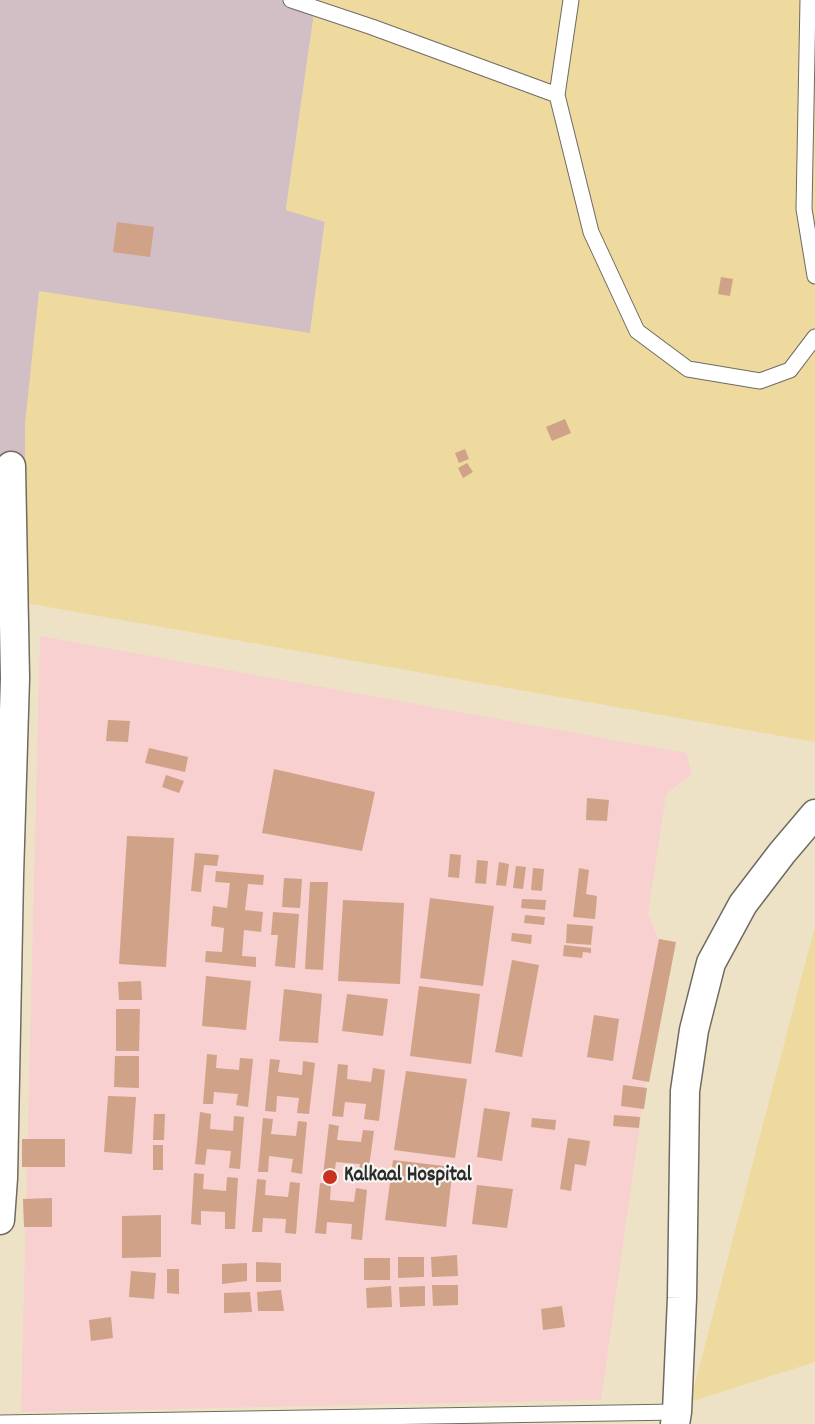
<!DOCTYPE html>
<html>
<head>
<meta charset="utf-8">
<style>
  body { margin:0 }
  canvas { display:block; background:#ede2c5 }
</style>
</head>
<body>
<canvas width="815" height="1424"></canvas>
<script>
const ctx = document.querySelector('canvas').getContext('2d');
ctx.lineJoin = 'round';
function fill(path, color) {
  ctx.fillStyle = color;
  ctx.fill(path, 'evenodd');
}
function stroke(path, color, width, dash) {
  ctx.strokeStyle = color;
  ctx.lineWidth = width;
  ctx.lineCap = dash ? 'butt' : 'round';
  ctx.setLineDash(dash || []);
  ctx.stroke(path);
}
function write(font, color, halo, rows, align = 'center') {
  ctx.font = font + ' Dekko,sans-serif';
  ctx.lineWidth = 4.5;
  ctx.setLineDash([]);
  ctx.textBaseline = 'middle';
  ctx.strokeStyle = halo;
  ctx.fillStyle = color;
  for (const [text, x, y, turn = 0] of rows) {
    ctx.save();
    ctx.translate(x, y);
    ctx.rotate((+turn || 0) * Math.PI / 180);
    ctx.textAlign = isNaN(turn) ? turn : align;
    if (halo) ctx.strokeText(text, 0, 0);
    ctx.fillText(text, 0, 0);
    ctx.restore();
  }
}
fill(new Path2D(`
  M40,636l646,117 6,21 -26,20 -18,119 16,40 -63,447 -580,12z`), '#f7d0cf');
fill(new Path2D(`
  M0,0h316l-30,209 39,12 -15,113 -271,-42 -14,311 -25,394z`), '#d2bec5');
fill(new Path2D(`
  M316,0h499v742l-790,-139v-179l14,-133 271,42 15,-111 -39,-12z
  M815,926v436l-125,40z`), '#eeda9e');
fill(new Path2D(`
  M117,222l37,5 -4,30 -37,-5z
  M721,277l12,2 -3,17 -12,-2z
  M565,419l6,14 -19,8 -6,-14z
  M465,449l4,10 -10,4 -4,-10z
  M467,463l6,9 -10,6 -5,-10z
  M108,720l22,1 -2,21 -22,-1z
  M149,748l39,9 -3,15 -40,-9z
  M274,769l101,23 -13,59 -100,-18z
  M166,775l18,6 -5,12 -17,-6z
  M587,798l22,2 -2,21 -21,-1z
  M127,836l47,2 -8,129 -47,-3z
  M195,853l24,2 -2,11 -13,-1 -3,27 -10,-1z
  M450,854l11,1 -2,23 -11,-1z
  M477,860l11,1 -2,23 -11,-1z
  M499,862l10,2 -3,22 -10,-1z
  M516,866l10,1 -3,22 -10,-1z
  M533,868l11,1 -2,22 -11,-1z
  M579,868l10,2 -3,24 11,2 -2,23 -22,-2z
  M216,871l48,4 -1,10 -15,-1 -3,26 18,2 -2,20 -17,-2 -2,26 14,1v10l-51,-5 1,-11 16,1 2,-24 -13,-2 2,-20 14,2 3,-25 -15,-1z
  M284,878l18,1 -2,29 -18,-1z
  M310,882h18l-5,88 -18,-1z
  M430,898l64,8 -11,80 -63,-8z
  M522,899l24,1 -1,10 -24,-2z
  M343,900l61,3 -4,81 -62,-3z
  M273,912l26,2 -4,54 -20,-2 3,-31h-7z
  M525,915l20,2 -1,8 -20,-2z
  M567,924l26,2 -2,19 -25,-2z
  M512,933l20,2 -1,9 -20,-3z
  M659,939l17,3 -27,140 -17,-3z
  M564,945l27,3v5l-8,-1 -1,6 -19,-2z
  M512,960l27,5 -17,92 -27,-5z
  M206,976l45,5 -5,49 -44,-4z
  M141,981l1,19h-23l-1,-18z
  M419,986l61,8 -9,70 -61,-8z
  M284,989l38,5 -4,49 -39,-2z
  M347,994l41,5 -5,37 -41,-5z
  M116,1009h24l-1,42h-23z
  M594,1015l25,4 -6,42 -26,-4z
  M207,1054l10,1 -1,13 23,2 1,-12 13,1 -5,48 -12,-2 2,-11 -24,-2 -1,12h-10z
  M115,1056h24v32l-25,-1z
  M270,1059l10,1 -2,12 24,3 1,-14 12,2 -6,51 -12,-1 2,-15 -22,-2 -1,16 -11,-1z
  M338,1064l10,1 -1,14 24,3 2,-14 12,2 -6,51 -15,-2 2,-15 -21,-2 -2,15 -11,-1z
  M406,1071l61,8 -12,79 -61,-8z
  M623,1085l24,3 -3,21 -23,-3z
  M108,1096l28,1 -4,57 -28,-2z
  M484,1108l26,4 -8,49 -25,-4z
  M200,1112l11,2 -1,15 23,2 1,-15 10,1 -4,52 -11,-1 2,-17 -24,-2 -2,16 -10,-1z
  M154,1114h11l-1,26h-11z
  M614,1115l26,2 -1,11 -26,-2z
  M263,1118l10,1 -2,15 25,2 2,-15 9,1 -5,52 -11,-2 2,-13 -24,-3 -1,16h-10z
  M532,1118l24,2 -1,10 -24,-3z
  M329,1124l10,2 -2,14 24,2 2,-12 11,1 -7,50 -10,-1 3,-16 -24,-2 -2,14 -11,-1z
  M568,1138l22,3 -4,25 -11,-2 -4,27 -11,-2z
  M22,1139h43v28h-43z
  M153,1145h10v25h-10z
  M393,1160l60,7 -7,60 -61,-7z
  M194,1173l10,1 -1,15 23,2 1,-14 11,1 -3,51h-10v-17l-24,-1v14l-10,-1z
  M257,1179l9,1 -1,15 23,2 2,-15 10,1 -4,51 -11,-1 1,-14 -23,-1 -1,14h-10z
  M320,1183l11,1 -1,16 24,2 2,-14 11,2 -5,50 -11,-1 1,-15 -25,-2 -1,12 -11,-1z
  M477,1185l36,4 -6,39 -35,-4z
  M52,1198v29h-28l-1,-28z
  M161,1215v42l-39,1v-42z
  M457,1255l1,21 -26,1 -1,-20z
  M398,1257h26v20l-26,1z
  M364,1258h26v22h-26z
  M256,1262l25,1v19h-25z
  M247,1263v18l-25,3v-20z
  M167,1269h12v25l-12,-1z
  M131,1271l25,2 -2,26 -25,-2z
  M432,1285h26v20l-25,1z
  M391,1286l1,21 -25,1 -1,-20z
  M425,1286v20l-25,1 -1,-20z
  M281,1290l3,21h-26l-1,-19z
  M250,1292l2,20 -28,1v-20z
  M562,1306l3,21 -22,3 -2,-21z
  M111,1317l2,21 -22,3 -2,-21z`), '#d0a288');
const service = new Path2D(`
  M291,0l81,27 185,68
  M571,0l-14,95 34,137 46,99 51,38 72,12 30,-11 25,-33
  M808,0l-4,209 11,67
  M0,1423l677,-11`);
const minor = new Path2D(`
  M0,1220l3,-42 6,-302 6,-198 -4,-212
  M675,1424l2,-12 5,-114 3,-207 9,-61 17,-67 32,-59 39,-51 33,-39`);
stroke(service, '#6f6b61', 17);
stroke(minor, '#6f6b61', 31);
stroke(service, '#fff', 15);
stroke(minor, '#fff', 28);
for (const [x, y, r, color] of [
  [330,1177,8,"#c8321e"]
]) {
  const dot = new Path2D();
  dot.arc(x, y, r, 0, 2 * Math.PI);
  ctx.fillStyle = color;
  ctx.fill(dot);
  stroke(dot, '#f6f6f2', 2);
}
write('bold 21px', '#2b2b2b', '#f6f6f2', [
  ["Kalkaal Hospital",344,1177]
], 'left');
</script>
</body>
</html>
